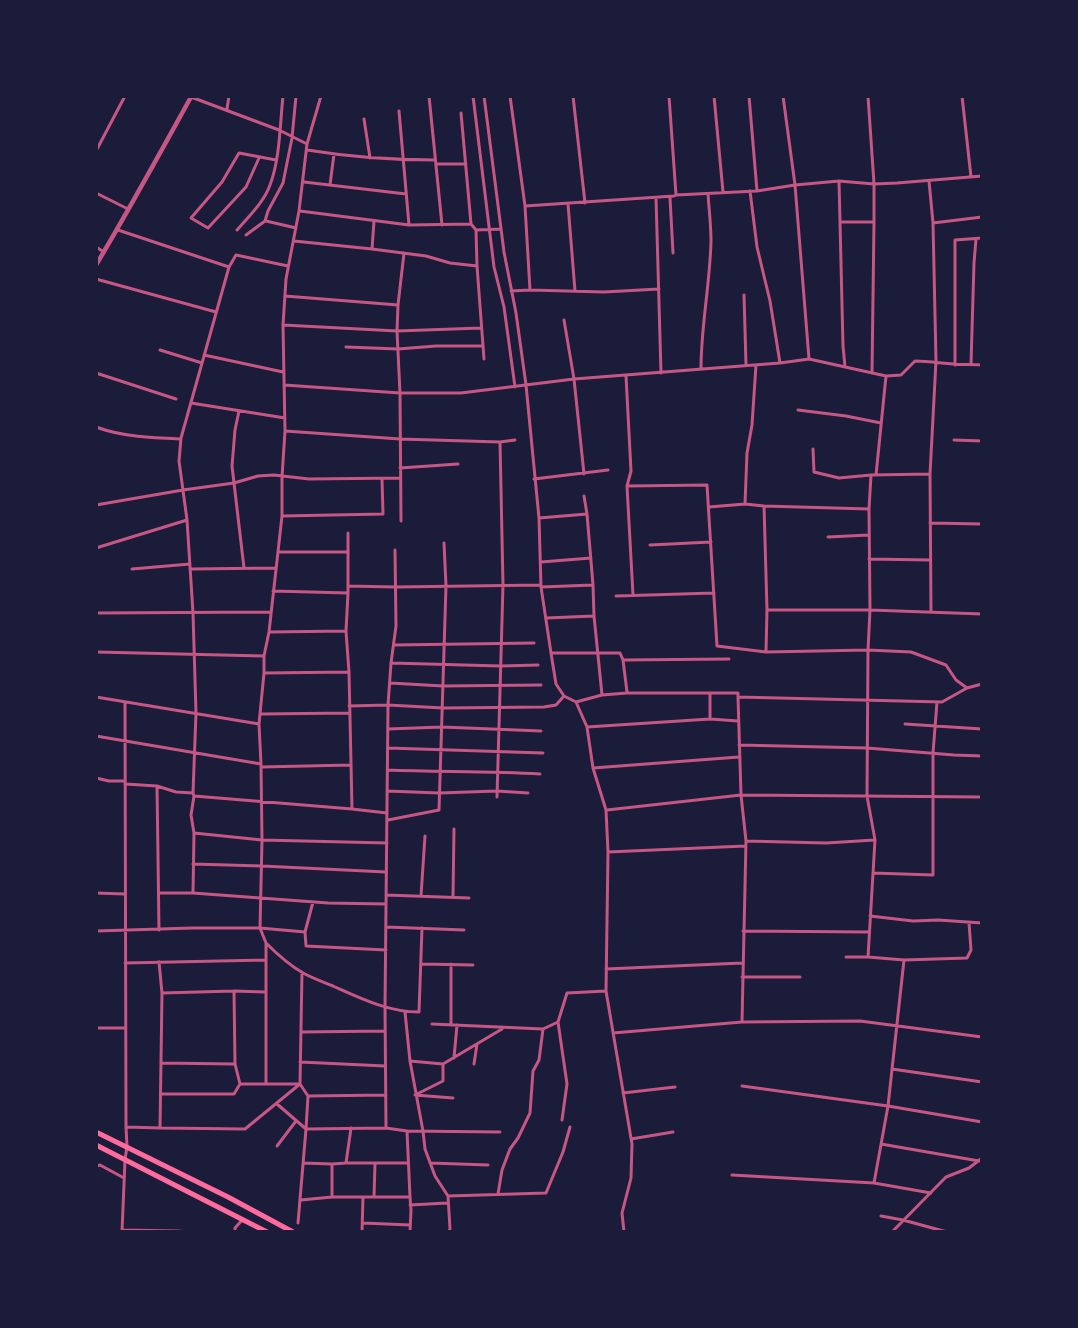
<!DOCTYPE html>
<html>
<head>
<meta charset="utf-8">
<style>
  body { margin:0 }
  #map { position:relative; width:1078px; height:1328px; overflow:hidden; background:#1b1b3a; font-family:Figtree,sans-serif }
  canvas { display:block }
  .frame { position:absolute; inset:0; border:98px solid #1b1b3a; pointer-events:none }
</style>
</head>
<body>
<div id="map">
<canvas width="1078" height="1328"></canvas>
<div class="frame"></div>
</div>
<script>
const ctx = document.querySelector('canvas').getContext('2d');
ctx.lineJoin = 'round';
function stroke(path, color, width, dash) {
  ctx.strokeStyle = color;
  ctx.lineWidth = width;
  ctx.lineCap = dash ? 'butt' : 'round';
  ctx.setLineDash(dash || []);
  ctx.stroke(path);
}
stroke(new Path2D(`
  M429,96l13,129
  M473,96l21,171 10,40 11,80
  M484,96l20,156 12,61 10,72 13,133 2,69 10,66 5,31 8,12 12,6 11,25 6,41 13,42 2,42 -2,139 26,153 -1,34 -9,35 2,19
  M510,96l15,110 5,84
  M573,96l12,107
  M714,96l9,96
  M749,96l8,95
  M783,96l12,89 14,174
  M868,96l6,88v38l-2,151
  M962,96l9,81
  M191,97l88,33 28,14
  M227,109l2,-13
  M399,111l10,114
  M461,113l10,111 5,6 1,36 7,93
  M364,119l6,39
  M307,150c43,7 85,10 128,10
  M96,151l29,-55
  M259,158l-13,29 -38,41 -17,-10 31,-36 17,-29 37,7
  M436,164h30
  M839,181l1,41
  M929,181l4,42
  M304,182l102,12
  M330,185l4,-31
  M750,191l7,56 13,54 10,62
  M96,193l32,16
  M676,195l81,-4 38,-6 44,-4 35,3 23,-1 85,-7
  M656,198l5,175
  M670,198l3,55
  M568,204l7,87
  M525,206l149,-10 2,-1 -7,-99
  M300,211l109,14 62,-1
  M266,221l30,7
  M118,230l111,37
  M237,230c12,-14 27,-28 33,-45 10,-26 10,-61 13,-89
  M476,230l25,-1
  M246,235l19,-14 3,-10 15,-28 9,-45 4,-42
  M294,241l78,8 54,7 24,7 27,3
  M96,247l8,5
  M372,249l2,-28
  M96,279l120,33
  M511,291l19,-1 74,2 55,-3
  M744,295l2,70
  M285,296l113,9
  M564,320l10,59 10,95
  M283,325l114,6 84,-3
  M346,347l52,2 38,-3h47
  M160,350l42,13
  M204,355l79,17
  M971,364l3,-101 2,-24
  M955,365v-125l27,-2
  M845,367l-2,-21 -3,-124h34
  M701,368c0,-42 9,-84 10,-127 0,-16 -2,-32 -3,-47
  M96,373l80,26
  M626,376l5,95 -4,15 6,109
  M284,385l116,8h61l113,-14 206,-16 29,-4 77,17 15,-1 14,-14c13,0 25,2 38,3 10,1 19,0 29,1
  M191,403l94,15
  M798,410l48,6 35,7
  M239,411l-4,19 -3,36 12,102
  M96,427c27,10 57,11 85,12
  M285,431l115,8 100,3 15,-2
  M954,440l28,1
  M813,449l1,23 25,6 32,-3 59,-1
  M982,458v1
  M400,468l58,-4
  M876,475l10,-99
  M534,479l74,-9
  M627,486l80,-1 10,161 49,6 102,-2 43,2 35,13 10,15 11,8
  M584,496l3,18 6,71 1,31 8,79
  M745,504l2,-51 5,-28 4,-60
  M96,505l87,-15 51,-7 24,-7 16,-1 35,4 91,-1
  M764,506l3,104 -1,41
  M709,507l36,-3 19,2 105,3
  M282,516l101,-2 -1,-35
  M539,518l48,-4
  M401,521l-1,-128 -3,-62 1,-26 6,-52
  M930,523l52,1
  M348,533v60l-2,38 3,41 3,137
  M828,537l41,-2
  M650,545l61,-3
  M96,548l91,-28
  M278,552h70
  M869,559l61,1
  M541,562l50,-4
  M132,569l58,-5
  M191,569l85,-1
  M348,586l47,1 146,-2
  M541,587l52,-2
  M273,591l75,2
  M616,596l98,-3
  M767,610h103l112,4
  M931,612l-1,-138 6,-113 -3,-138 49,-6
  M96,613l175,-1
  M546,618l48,-2
  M269,632l77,-1
  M394,645l140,-2
  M96,652l168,4
  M551,653h69l3,7 4,32
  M623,660l106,-1
  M391,663l110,3 37,-1
  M264,673l85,-1
  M390,683l53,3 98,-1
  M710,693v26
  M96,697l163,27
  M738,697l3,98 5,46 -4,181
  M125,702l1,425 34,1 2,-135
  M576,702l26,-7 25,-2h111v4l204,5 25,-14 15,-4
  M349,706l39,-1 55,3 101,-1 12,-2 8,-9
  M261,714l88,-1
  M905,724l77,5
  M587,727l123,-8 28,2
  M388,729l54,-2 99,4
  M96,736l165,28
  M739,745l128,3 87,7 28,1
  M388,748l155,5
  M261,767l90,-2
  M593,768l146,-11
  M388,770c50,2 101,1 152,4
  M96,778l13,3h16
  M125,784l32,2 19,6 17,1
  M157,786l2,144
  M387,791l52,2 58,-2 31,2
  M194,796l158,13 35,4
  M497,797l6,-212 -3,-143
  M607,810l134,-15 241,2
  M388,820l51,-10 7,-224 -2,-43
  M194,833l68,7 125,3
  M746,841l80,2 49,-3
  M608,852l137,-6
  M193,864l69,2 124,6
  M873,873l60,2v-122l4,-51
  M96,893l29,1
  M159,893h34l135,10 58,1
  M193,893l1,-60 -3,-18 3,-19 -1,-3 3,-80 -3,-100 -6,-93 -8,-59 2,-23 48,-171 7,-12 52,11
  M386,895l83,3
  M421,896l4,-60
  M453,897l1,-68
  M870,916l43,5 25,-1 44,3
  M386,927l78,3
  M96,931l96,-3h68l2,-88 -1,-76 -2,-40 5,-51v-17l5,-24 13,-116v-39l3,-46 -2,-106 3,-46 13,-68 8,-67 14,-48
  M743,931l126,1
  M305,932l8,-30
  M266,943c11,11 23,22 37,30 9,5 20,9 30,13 27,12 55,26 86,26l3,-84
  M846,957h22l36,3 63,-2 4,-8 -2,-27
  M868,957l7,-117 -8,-44 1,-146 2,-40 -1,-101 2,-34
  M266,960v-17l-6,-15 45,4 1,14 80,4
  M159,962l3,31 72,-2 1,73 5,20h60l2,-112
  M125,963l141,-3v123
  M421,964l52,1
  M606,969l136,-6
  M742,977h58
  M234,991l31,1
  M405,1012l5,49 13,70 2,18 10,27 13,20 2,33 -2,3
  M432,1024l111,5 15,-7
  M451,1025v-61
  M96,1028h29
  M301,1032l84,-1
  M613,1033l129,-11 118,-1 122,16
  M454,1058l3,-33
  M410,1061l33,3 59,-35
  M300,1062l85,4
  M161,1063l73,1
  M443,1064v17l-28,14 38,3
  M474,1064l3,-20
  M892,1069l90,13
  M742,1086l146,20 94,16
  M623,1093l52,-6
  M161,1094h73l6,-10
  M308,1096l-2,33 80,-1 -1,-121 3,-302 3,-42 5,-37 -1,-76
  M277,1104l29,25 -8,94
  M562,1120l5,-36 -9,-62 9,-29 39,-2
  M160,1128l85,1 55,-45 8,12 78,-1
  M386,1128l21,3
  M631,1139l42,-7
  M881,1144l98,17
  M277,1146l19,-25
  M304,1163l28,1
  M347,1163h61
  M430,1163l58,2
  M96,1166l4,-1 24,13
  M732,1175l142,8 57,10
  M874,1183l14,-77 16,-146
  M498,1194l4,-24 8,-21 8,-11 12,-25 3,-42 6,-11 4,-31
  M448,1196l98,-3 17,-41 7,-25
  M332,1197h78l-3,-66 93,1
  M374,1197l1,-34
  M301,1200l31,-3v-33l14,-1 5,-35
  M410,1205l37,-2
  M881,1216l22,4 44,12
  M363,1223l47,2
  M122,1230l56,1 9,1
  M122,1232l3,-72 2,-14 -1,-19
  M235,1232v-4l8,-9
  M362,1232l1,-35
  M410,1232l1,-22 -1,-13
  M892,1232l54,-55 23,-9 13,-10`), '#c65784', 3);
stroke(new Path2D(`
  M96,265c33,-55 64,-112 95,-168`), '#c65784', 4.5);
stroke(new Path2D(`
  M96,1132l132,65 65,35
  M96,1145l171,87`), '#ff6b9d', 5);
</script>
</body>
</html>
